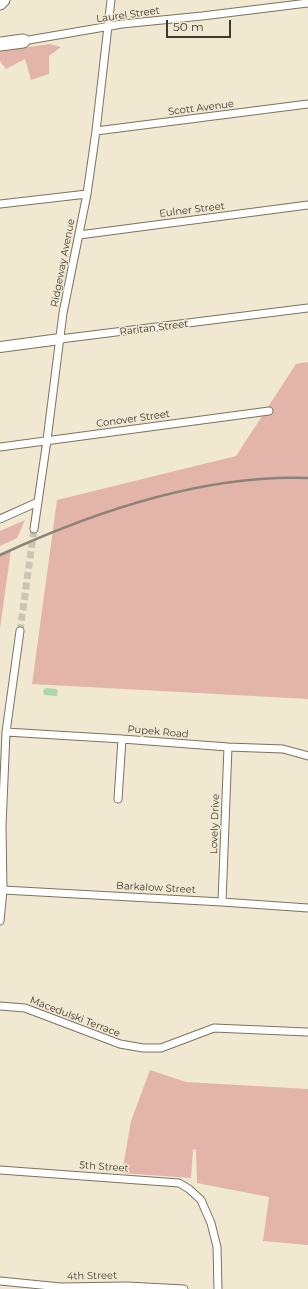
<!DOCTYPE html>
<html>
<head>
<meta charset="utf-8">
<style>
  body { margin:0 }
  #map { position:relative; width:308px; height:1289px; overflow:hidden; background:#f1e8d2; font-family:Montserrat,sans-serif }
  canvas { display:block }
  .scale { position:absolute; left:166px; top:20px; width:65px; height:18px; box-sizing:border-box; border:2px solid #3c3930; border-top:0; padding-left:5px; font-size:12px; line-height:14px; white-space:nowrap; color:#3c3930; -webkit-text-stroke:3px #f1e8d2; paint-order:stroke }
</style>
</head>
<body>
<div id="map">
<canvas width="308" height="1289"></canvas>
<div class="scale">50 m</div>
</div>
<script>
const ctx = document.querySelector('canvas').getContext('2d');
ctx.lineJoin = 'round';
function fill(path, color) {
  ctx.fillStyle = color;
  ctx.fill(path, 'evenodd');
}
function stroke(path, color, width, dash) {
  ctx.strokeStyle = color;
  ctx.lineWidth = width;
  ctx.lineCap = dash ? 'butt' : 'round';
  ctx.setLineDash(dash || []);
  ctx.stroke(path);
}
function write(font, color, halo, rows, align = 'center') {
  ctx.font = font + ' Montserrat,sans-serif';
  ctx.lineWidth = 3;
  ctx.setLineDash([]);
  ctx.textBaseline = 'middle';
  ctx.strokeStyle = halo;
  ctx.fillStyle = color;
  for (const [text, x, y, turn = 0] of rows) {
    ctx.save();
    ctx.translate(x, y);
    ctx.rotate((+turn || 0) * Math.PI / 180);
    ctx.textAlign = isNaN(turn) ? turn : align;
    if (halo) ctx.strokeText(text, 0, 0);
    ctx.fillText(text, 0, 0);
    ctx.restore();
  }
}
fill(new Path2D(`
  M50,44l11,3 -12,9v18l-18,6 -6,-21 -19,10 -6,-8v-10z
  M308,362v337l-276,-15 25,-184 179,-44 60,-92z
  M25,520l-8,18 -17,8v-15z
  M11,550l-11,78v-73z
  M150,1070l36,12 122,7v156l-45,-4 6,-44 -72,-14 -1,-33 -3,-1 -2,29 -69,-5 9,-52z`), '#e3b4aa');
fill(new Path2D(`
  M46,688l10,1 2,2 -1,5 -13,-1 -1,-5z`), '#afd6ac');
stroke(new Path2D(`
  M20,631l14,-102`), '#cdc5b2', 7, [7, 3.5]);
const street = new Path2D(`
  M23,41l99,-17 80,-8 106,-13
  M96,131l212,-27
  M0,204l87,-10
  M79,235l229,-30
  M60,339l248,-31
  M0,447l269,-36
  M0,519l38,-17
  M34,529l13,-89 16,-127 24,-119 9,-63 15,-131
  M6,732l116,7 106,8 55,2 25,7
  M118,799l4,-60
  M3,890l219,12 86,6
  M222,902l6,-155
  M0,921l3,-31 -1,-64 4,-94 14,-101
  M0,1006l25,2 95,36 23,4h18l53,-20 93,4
  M0,1170l179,13 10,6 12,11 10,23 6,24 1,42
  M0,1281l61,6 66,-1 57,3`);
const secondary = new Path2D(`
  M0,347l60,-8`);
const highway = new Path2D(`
  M0,3l3,-3
  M0,44l23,-3`);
stroke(street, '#7b7360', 9);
stroke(secondary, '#7b7360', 12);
stroke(highway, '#7b7360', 15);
stroke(street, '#fff', 7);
stroke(secondary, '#fff', 10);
stroke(highway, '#fff', 13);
stroke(new Path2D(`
  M0,555c93,-43 204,-81 308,-77`), '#8a8476', 2.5);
write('10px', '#3c3930', '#f1e8d2', [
  ["Laurel Street",128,15,-8],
  ["Scott Avenue",201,108,-7],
  ["Eulner Street",192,210,-7],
  ["Ridgeway Avenue",63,263,-79],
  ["Raritan Street",154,328,-7],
  ["Conover Street",133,419,-8],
  ["Pupek Road",158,732,5],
  ["Lovely Drive",215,824,-88],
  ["Barkalow Street",156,888,3],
  ["Macedulski Terrace",75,1017,21],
  ["5th Street",104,1167,4],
  ["4th Street",92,1276,-1]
]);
</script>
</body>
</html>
